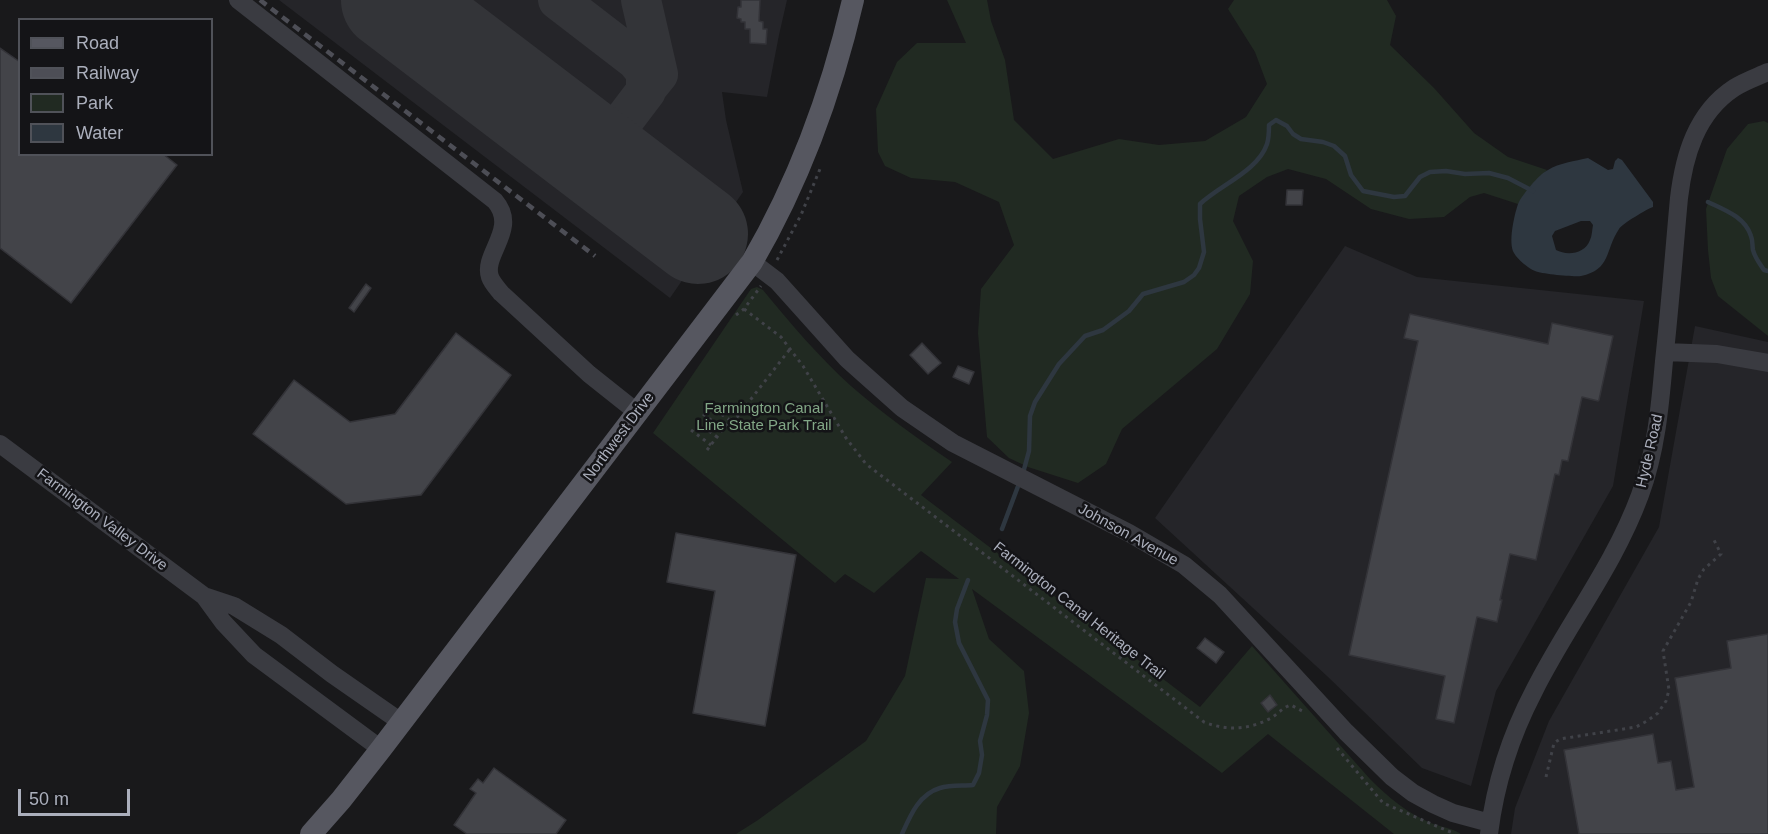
<!DOCTYPE html>
<html>
<head>
<meta charset="utf-8">
<style>
  body { margin:0 }
  #map { position:relative; width:1768px; height:834px; overflow:hidden; background:#19191b; font-family:Helvetica,sans-serif }
  canvas { display:block }
  .legend { position:absolute; left:18px; top:18px; width:195px; height:138px; box-sizing:border-box; background:#141417; border:2px solid #505259; margin:0; padding:8px 10px; list-style:none; font-size:18px; color:#abafbc }
  .legend li { display:flex; align-items:center; gap:12px; height:30px }
  .legend b { width:30px; border:2px solid #505259 }
  .scale { position:absolute; left:18px; top:789px; width:112px; height:27px; box-sizing:border-box; border:3px solid #abafbc; border-top:0; padding-left:8px; font-size:18px; line-height:21px; white-space:nowrap; color:#abafbc; -webkit-text-stroke:4px #141417; paint-order:stroke }
</style>
</head>
<body>
<div id="map">
<canvas width="1768" height="834"></canvas>
<ul class="legend">
<li><b style="height:8px;background:#565760"></b>Road</li>
<li><b style="height:8px;background:#4d4e56"></b>Railway</li>
<li><b style="height:16px;background:#212a22"></b>Park</li>
<li><b style="height:16px;background:#2e3740"></b>Water</li>
</ul>
<div class="scale">50 m</div>
</div>
<script>
const ctx = document.querySelector('canvas').getContext('2d');
ctx.lineJoin = 'round';
function fill(path, color) {
  ctx.fillStyle = color;
  ctx.fill(path, 'evenodd');
}
function stroke(path, color, width, dash) {
  ctx.strokeStyle = color;
  ctx.lineWidth = width;
  ctx.lineCap = dash ? 'butt' : 'round';
  ctx.setLineDash(dash || []);
  ctx.stroke(path);
}
function write(font, color, halo, rows, align = 'center') {
  ctx.font = font + ' Helvetica,sans-serif';
  ctx.lineWidth = 5;
  ctx.setLineDash([]);
  ctx.textBaseline = 'middle';
  ctx.strokeStyle = halo;
  ctx.fillStyle = color;
  for (const [text, x, y, turn = 0] of rows) {
    ctx.save();
    ctx.translate(x, y);
    ctx.rotate((+turn || 0) * Math.PI / 180);
    ctx.textAlign = isNaN(turn) ? turn : align;
    if (halo) ctx.strokeText(text, 0, 0);
    ctx.fillText(text, 0, 0);
    ctx.restore();
  }
}
fill(new Path2D(`
  M279,0h508l-8,35 -12,62 -45,-5 4,28 17,72 -73,106z
  M1345,246l72,31 227,24 -31,185 -117,205 -25,95 -49,-18 -95,-92 -172,-158z
  M1695,326l73,16v492h-257l4,-26 34,-87 110,-194z`), '#252529');
fill(new Path2D(`
  M947,0h40l4,21 14,39 9,60 39,39 66,-20 40,6 46,-4 41,-24 21,-33 -12,-32 -27,-43 6,-9h153l9,16 -6,29 44,43 40,45 34,24 39,13 -18,19 -11,15 -34,-11 -14,4 -26,20 -35,2 -38,-10 -45,-30 -38,-10 -21,8 -28,19 -6,25 20,40 -3,33 -33,55 -95,80 -16,35 -28,19 -50,-16 -19,-9 -22,-21 -9,-104 3,-44 33,-44 -15,-43 -44,-20 -44,-4 -26,-12 -7,-14 -2,-43 21,-47 20,-19h49z
  M1764,121l4,2v213l-50,-40 -7,-18 -3,-28 -2,-41 21,-60 21,-25z
  M757,287l6,3c28,34 56,67 88,96 32,28 66,52 101,76l-31,33 279,212 52,-61 118,133c18,18 37,34 61,44 10,4 21,5 30,11h-67l-126,-100 -46,39 -250,-184 17,50 35,32 5,42 -9,53 -23,41 -1,27h-260l22,-14 108,-79 39,-65 21,-98 33,1 -38,-28 -47,42 -29,-19 -10,9 -182,-150 98,-144z`), '#212a22');
fill(new Path2D(`
  M1588,158l20,12 5,-1 2,-8 3,-3 4,2 31,42v5c-6,2 -31,17 -34,22 -14,21 -8,41 -38,47 -8,1 -39,-2 -46,-5 -7,-3 -17,-11 -21,-18 -6,-10 0,-37 4,-49 4,-9 21,-30 30,-34 11,-7 27,-9 40,-12zM1581,221h9l3,4c-1,5 -1,11 -3,15 -5,14 -23,16 -34,10l-4,-14 3,-5z`), '#2e3740');
stroke(new Path2D(`
  M1708,202c17,8 37,15 43,34 2,5 1,9 2,14 2,8 7,14 11,20l4,1
  M1023,473l6,-22 1,-35 5,-14 24,-38 26,-28 18,-6 26,-19 14,-17 41,-12 10,-7 5,-7 5,-16 -4,-33v-15c20,-19 58,-33 67,-60 2,-6 2,-13 2,-19l7,-5 11,6 6,8 8,5 22,3 11,4 11,10 6,19 12,16 31,6 11,-1 15,-19 10,-5 16,-1 19,3 24,-1 19,5 25,13
  M1002,529l18,-48
  M902,834c8,-18 17,-40 38,-46 10,-3 23,-2 33,-3l6,-12 3,-18 -2,-14 7,-26 1,-15 -29,-57 -4,-21 2,-13 11,-29`), '#2e3740', 4.5);
stroke(new Path2D(`
  M558,0l78,60 10,12v19l-50,66
  M641,0l17,74 -9,11`), '#333438', 40);
stroke(new Path2D(`
  M391,0l307,234`), '#333438', 100);
const building = new Path2D(`
  M741,0h19l-1,21 4,1v7h4l-1,15 -16,-1v-14h-5v-7h-4v-3l-4,-1 1,-11h3z
  M0,48l20,14v92h143l14,11 -106,138 -71,-55z
  M1287,190h16l-1,15h-16z
  M366,284l5,4 -17,24 -5,-4z
  M1410,314l138,30 4,-21 61,13 -14,64 -1,1 -16,-4 -14,64 -6,-1 -3,15 -4,-1 -19,86 -26,-6 -10,46h2l-5,22 -20,-5 -23,106 -18,-4 9,-43 -96,-21 69,-314 -14,-3z
  M456,333l55,42 -90,120 -75,9 -93,-70 41,-54 56,42 45,-8z
  M922,343l19,20 -13,11 -18,-19z
  M958,366l16,6 -5,12 -16,-7z
  M676,533l120,22 -31,171 -72,-13 22,-122 -48,-9z
  M1768,634v200h-189l-15,-84 89,-16 5,29 13,-2 5,29 18,-3 -19,-109 56,-10 -4,-27z
  M1205,638l19,14 -8,11 -19,-15z
  M1270,695l7,10 -9,7 -7,-9z
  M494,768l72,52 -10,14h-89l-13,-9 22,-32 -6,-4 8,-10 5,4z`);
fill(building, '#434449');
stroke(building, '#333338', 1.5);
stroke(new Path2D(`
  M777,260l24,-45 19,-46
  M744,309l37,28 9,12 13,17 43,72 20,26 338,258c23,9 45,8 67,-4 7,-4 12,-11 20,-13l13,7
  M736,315l8,-6 17,-23
  M709,406l21,14
  M703,414l20,15
  M697,422l20,15
  M691,430l20,15
  M707,450l23,-30 7,-3 53,-68
  M1337,748l46,55 72,31
  M1546,777l8,-34 6,-4 76,-12 11,-6 11,-8 8,-12 3,-11 -6,-39 28,-49 7,-23 6,-10 17,-15 -8,-16`), '#404248', 3, [3, 4.5]);
stroke(new Path2D(`
  M238,0l257,201c24,28 -13,53 -5,76 2,6 8,12 11,16l88,81 49,39
  M752,262l25,19 70,78 55,49 51,35 176,90 55,32 36,30 126,137 46,45 21,16 20,11 20,9 37,10
  M1665,352l52,2 51,9
  M0,444l204,152 19,26 31,33 127,94
  M204,596l30,10 47,29 51,39 69,48
  M1489,834c6,-49 22,-99 45,-143 33,-66 80,-125 106,-196 16,-43 20,-88 24,-134 6,-54 10,-109 15,-163 5,-42 17,-85 55,-110 11,-7 23,-11 34,-16`), '#3a3b41', 18);
stroke(new Path2D(`
  M311,834l30,-34 40,-51 371,-487c47,-81 80,-171 101,-262`), '#565760', 22);
stroke(new Path2D(`
  M260,0l335,256`), '#4d4e56', 4.5, [8, 6]);
write('15px', '#82a786', '#141417', [
  ["Farmington Canal",764,409],
  ["Line State Park Trail",764,426]
]);
write('15px', '#abafbc', '#141417', [
  ["Northwest Drive",619,437,-53],
  ["Hyde Road",1650,451,-77],
  ["Farmington Valley Drive",102,520,37],
  ["Johnson Avenue",1128,535,29],
  ["Farmington Canal Heritage Trail",1079,611,38]
]);
</script>
</body>
</html>
